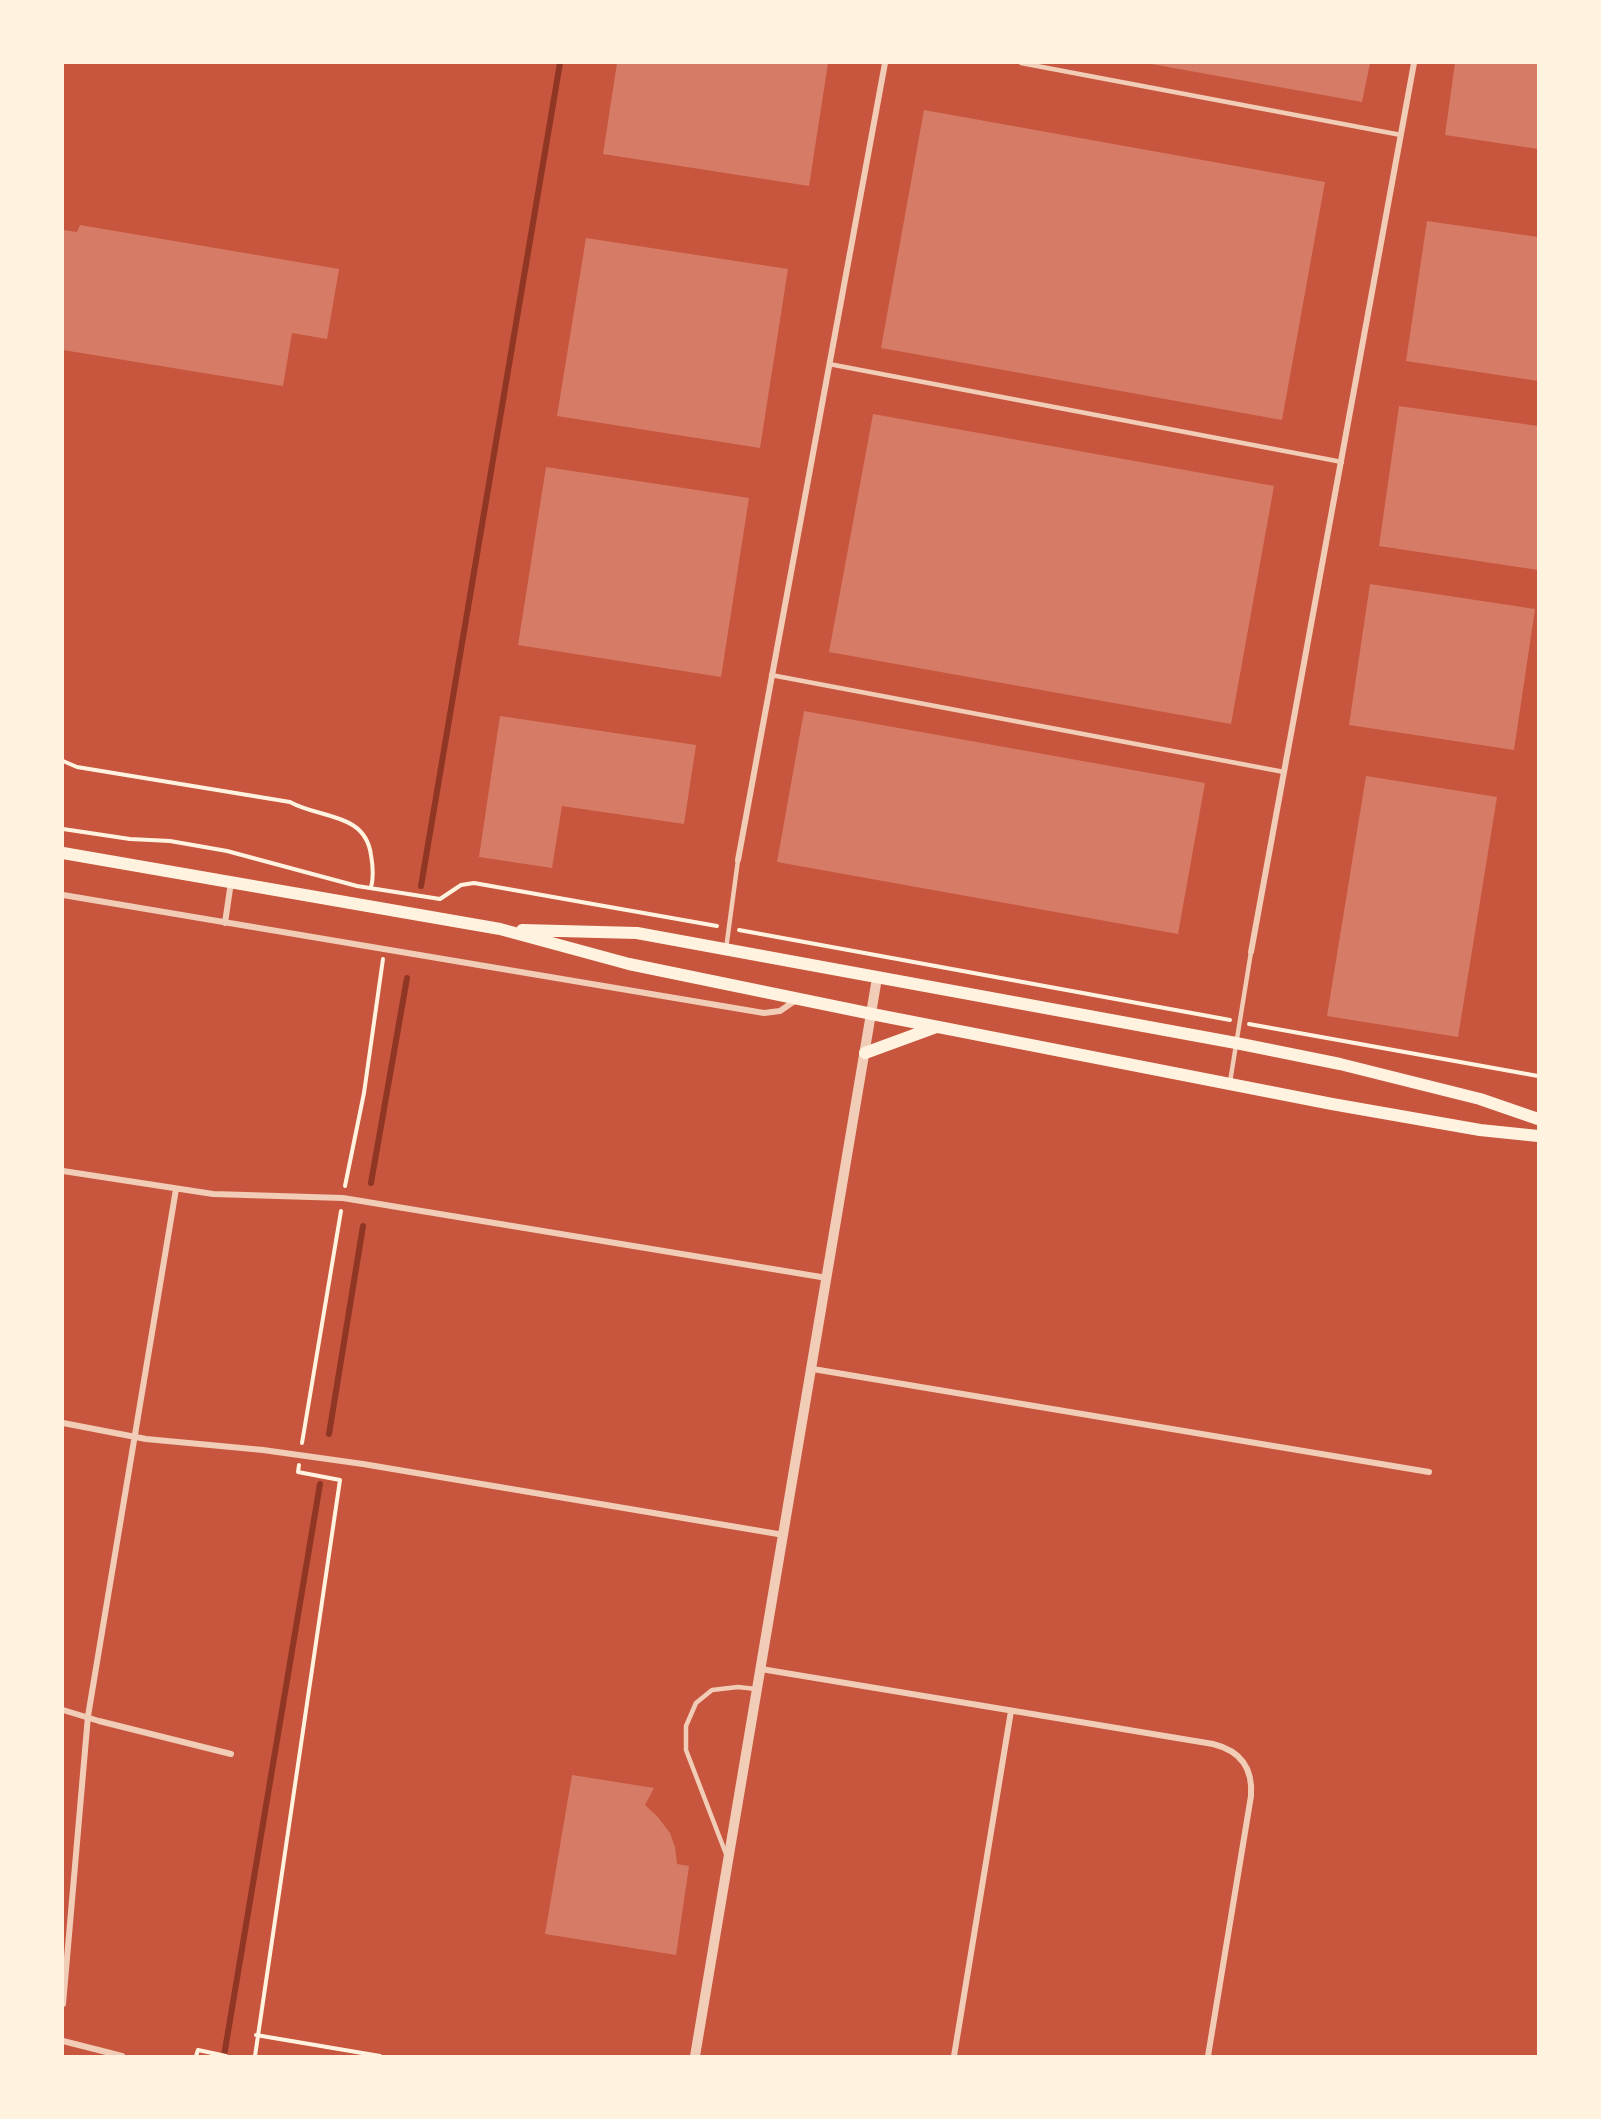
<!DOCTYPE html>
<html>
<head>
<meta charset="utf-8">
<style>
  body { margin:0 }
  #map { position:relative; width:1601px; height:2119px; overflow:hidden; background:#c8553d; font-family:Roboto,sans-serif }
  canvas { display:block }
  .frame { position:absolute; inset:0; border:64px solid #fff3e0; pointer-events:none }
</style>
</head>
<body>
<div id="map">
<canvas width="1601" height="2119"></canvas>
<div class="frame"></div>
</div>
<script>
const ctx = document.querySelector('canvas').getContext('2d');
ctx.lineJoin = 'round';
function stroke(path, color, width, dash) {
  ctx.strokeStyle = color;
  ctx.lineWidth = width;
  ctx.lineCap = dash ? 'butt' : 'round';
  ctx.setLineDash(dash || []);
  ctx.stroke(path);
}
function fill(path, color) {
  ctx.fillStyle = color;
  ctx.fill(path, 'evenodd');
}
stroke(new Path2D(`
  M421,886l139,-823
  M371,1183l36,-205
  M329,1434l34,-208
  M224,2056l96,-572`), '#8f3625', 6);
fill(new Path2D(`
  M617,63h211l-19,123 -206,-32z
  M1146,63h224l-8,39z
  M1455,63h83v86l-93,-14z
  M924,110l401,72 -43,238 -401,-72z
  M1427,221l111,16v144l-132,-20z
  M80,225l259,44 -12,70 -35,-6 -9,53 -220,-36v-120l14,2z
  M586,238l202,31 -28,179 -203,-32z
  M1399,406l139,20v144l-159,-24z
  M873,414l401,72 -43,238 -402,-72z
  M546,467l203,31 -28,179 -203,-32z
  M1370,584l165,25 -21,141 -165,-25z
  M804,711l401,72 -27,151 -401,-72z
  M500,716l196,29 -12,79 -122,-18 -10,62 -73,-11z
  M1366,776l131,21 -39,240 -131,-21z
  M572,1775l82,13 -9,17 12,11 13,17 5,14 2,17 12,2 -13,89 -131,-21z`), '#d67c66');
stroke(new Path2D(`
  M63,761l14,6 213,35c30,17 75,10 81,53 2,11 3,21 0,33
  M63,829l67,10 40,2 57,10 130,35 83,13 21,-14 13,-2 243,43
  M739,930l491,90
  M1249,1024l289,52
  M345,1186l19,-93 19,-134
  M302,1443l39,-232
  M256,2035l124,21
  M196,2056l2,-6 28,6
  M255,2056l85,-576 -42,-8 1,-7`), '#fff3e0', 4);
stroke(new Path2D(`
  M1021,63l380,72
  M829,364l513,98
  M771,675l513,97
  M726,949l12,-89
  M1230,1082l21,-130
  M726,1854l-40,-104v-24l10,-23 16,-13 26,-3 18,2`), '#f1ccb7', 4.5);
stroke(new Path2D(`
  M738,860l147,-797
  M63,895l701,118 16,-2 16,-11
  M225,923l6,-41
  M1251,952l163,-889
  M63,1171l150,23 130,4 484,80
  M813,1369l616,103
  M63,1423l83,16 117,11 100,14 421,71
  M761,1669l452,75c28,7 40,24 38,52l-43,260
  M63,1710l36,11 132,33
  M63,2004l25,-288 88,-527
  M63,2041l59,15
  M954,2056l57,-345`), '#f1ccb7', 6);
stroke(new Path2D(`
  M695,2056l182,-1078`), '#f1ccb7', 10);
stroke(new Path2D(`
  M63,853l437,76 129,35 243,50 460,90 148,26 58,6
  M522,930l115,3 599,110 104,21 140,35 58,20
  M865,1053l71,-26`), '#fff3e0', 12);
</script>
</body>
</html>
